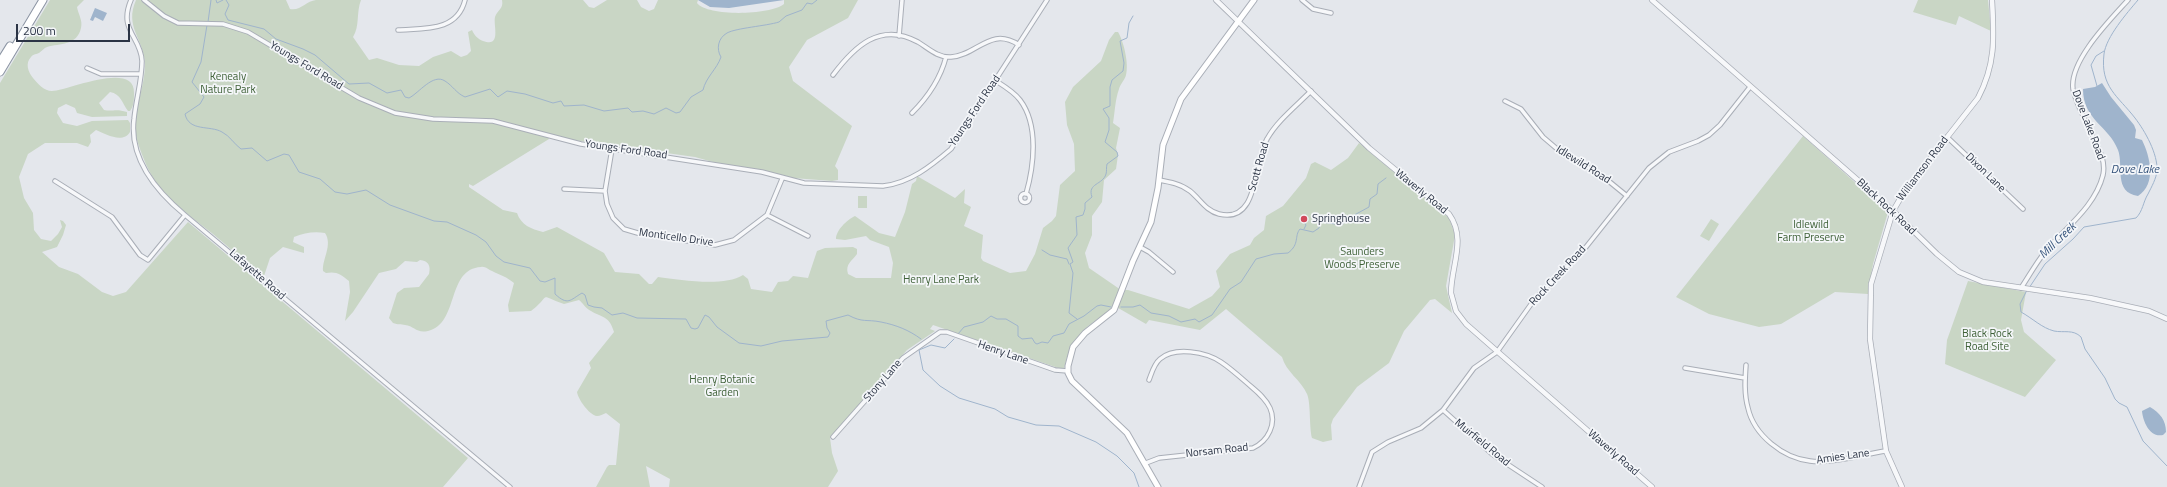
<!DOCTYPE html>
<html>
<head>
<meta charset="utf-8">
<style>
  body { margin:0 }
  #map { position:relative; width:2167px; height:487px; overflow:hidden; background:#e4e7ec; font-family:"Titillium Web",sans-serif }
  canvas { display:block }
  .scale { position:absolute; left:16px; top:24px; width:114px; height:18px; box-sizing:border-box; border:2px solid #2b3445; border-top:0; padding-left:5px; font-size:12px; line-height:14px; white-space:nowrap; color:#2b3445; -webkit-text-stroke:3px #f4f6f9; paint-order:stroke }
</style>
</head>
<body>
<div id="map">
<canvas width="2167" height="487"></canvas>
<div class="scale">200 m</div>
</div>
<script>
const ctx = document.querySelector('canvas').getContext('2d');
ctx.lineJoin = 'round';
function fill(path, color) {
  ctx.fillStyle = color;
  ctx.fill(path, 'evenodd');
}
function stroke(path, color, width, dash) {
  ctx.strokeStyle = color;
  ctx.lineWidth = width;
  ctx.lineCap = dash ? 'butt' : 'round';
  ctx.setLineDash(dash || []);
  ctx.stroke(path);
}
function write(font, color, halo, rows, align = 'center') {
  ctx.font = font + ' "Titillium Web",sans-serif';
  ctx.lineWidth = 3.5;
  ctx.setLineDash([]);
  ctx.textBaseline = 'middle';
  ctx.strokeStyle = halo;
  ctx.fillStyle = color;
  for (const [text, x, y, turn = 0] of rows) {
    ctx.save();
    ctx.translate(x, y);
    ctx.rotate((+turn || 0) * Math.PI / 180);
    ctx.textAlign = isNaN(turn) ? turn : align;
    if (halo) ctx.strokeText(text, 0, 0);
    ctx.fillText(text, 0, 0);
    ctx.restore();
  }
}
fill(new Path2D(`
  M50,0h34l-7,7c1,7 6,13 4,21 -4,18 -21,15 -34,19 -3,1 -5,4 -8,6 -2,1 -6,1 -8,4 -6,6 -3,15 2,21 5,6 11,13 19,13 15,0 83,-31 82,2 0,6 0,13 -4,18h-2c-6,-8 -7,-17 -18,-19l-11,11 5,7c9,2 11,-2 23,2v4l-35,1 -15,-4 -2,-5 -9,-4 -8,4 -1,5 6,10 14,3 15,-5 36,-1 2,3v9c-7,12 -25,2 -34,-2l-6,5 1,7 -3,5 -11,-4h-32l-17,11 -9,23 5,21 9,15 1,17 7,9 10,2 7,-7 4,-7 -2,-7 3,1 3,4 -3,10 -6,12 -15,5 17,15 19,7 24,18 11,4 13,-4 62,-70 280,236 -25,29h-443v-404z
  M136,0h150l4,9c11,2 16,-8 26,-9 14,0 30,0 45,0 -5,13 -1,26 -8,37l16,23 8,-2 22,7 20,1 14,-9 18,-6 10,6 6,-2 4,-4 -3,-19 4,-2c2,5 6,9 11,11 19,7 10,-16 12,-24 2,-7 9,-8 7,-17h81l6,7 5,1 13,-8h30l4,7 8,4 5,-2 4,-9h40l-1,3c11,14 74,12 87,1v-4h74l-10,18 -41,22 -18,27 4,14 59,45 -17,40 3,4v10l-6,1 -39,-3 -35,-9 -38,-5 -25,-7 -122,-17 -26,-7 2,6 -76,47 -4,-2v3l34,23 14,3c4,12 14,16 26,19l14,-5 47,26 11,19 24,2 10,10h3l6,-7c23,3 66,10 85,-2l5,4 3,10 21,3 6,-10 10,-1 5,-5 15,2 9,-27 8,-3 28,-1 4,2v5c-5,7 -12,10 -9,20l8,4h35l2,-15 -4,-16 -19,-7 -4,-4 -21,4 -9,-1c0,-9 11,-19 19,-23l24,17 16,4 10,-25 7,-28 4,-3 1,-5 38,22 10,-9 -1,14 7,4 -7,19 19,9 -2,23 2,3 27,12 16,-2 9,-17 8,-26 9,-7 4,-5 4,-31 15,-14 -1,-27 -7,-19 -2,-23 8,-15 28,-26 8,-21 6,-8h3c6,10 11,32 8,43 -1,5 -6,9 -7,14 -4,11 -4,23 -6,34l7,5 -4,20 2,7 -2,14 -12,11 -2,22 -10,14v19l-7,18 4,15 32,22h7l61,19 23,-13 8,-9 -4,-16 14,-17 20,-9 4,-7 10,-8 2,-14 17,-10 23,-28 5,-14 4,-2 16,8 17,-12 11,-15 90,75 6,17 -9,51 6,27 -17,-14 -5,1 -26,31 -15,32 -32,24 -24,32 -2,6 1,15 -9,2 -11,-4c-3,-12 -1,-35 -5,-44 -6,-14 -21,-22 -25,-37l-56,-48 -26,21 -51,-10 -3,4 -33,-19c-7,11 -19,15 -28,24 -11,11 -19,26 -21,41l-131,-45 -3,4 5,2 -28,19 -77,88 2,15 6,18 -10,16h-159l1,-8 -24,-13 4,21h-54l11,-20 2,-2h7l4,-41 -14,-11c-3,1 -6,3 -9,3 -8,-1 -19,-17 -20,-24l14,-24 -2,-5 25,-31c-5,-17 -12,-14 -23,-21 -5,-2 -8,-8 -12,-11l-15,4c-28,-10 -11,-10 -33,7l-22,1 -1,-7 6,-22c-7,-6 -14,-8 -22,-12 -3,-1 -7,-5 -11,-4 -34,2 -22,53 -50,63 -14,5 -16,-4 -26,-5 -4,-1 -7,0 -12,-2l-4,-5 8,-25 7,-5 15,-1 10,-13c2,-9 -1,-13 -9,-14l-3,2 -12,-1 -9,8 -17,4 -26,39 -8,9 5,-29 -1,-11c-8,-7 -13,-10 -23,-8l-3,-2c-1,-12 10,-26 2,-38 -11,-2 -21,0 -31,4l-1,5 11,5v6l-21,-6 -13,11 -6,18h-3c-16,-14 -31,-28 -48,-42 -29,-23 -57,-41 -70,-77 -3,-8 -7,-18 -8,-27 -1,-22 10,-43 10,-66 -1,-25 -21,-37 -9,-64z
  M1918,0h70l3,31 -32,-15 -3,9 -43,-13z
  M1803,136l85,76 -15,52 -5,30 -33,-2 -54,32 -22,3 -50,-13 -33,-17z
  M858,196h9v12h-9z
  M1711,219l8,5 -10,17 -9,-5z
  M1968,281l58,11 -5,28 3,12 32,28 -31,37 -80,-33 2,-24z`), '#c9d6c5');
fill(new Path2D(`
  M698,0h86l-55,8 -19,-1z
  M95,8l12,5 -4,8 -8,-4 -2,4 -3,-1z
  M2102,83l9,14 23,28 2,5 -1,8 7,2c8,16 15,44 -4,56 -25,-4 -14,-30 -20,-46 -9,-24 -35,-30 -35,-61l12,-2z
  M2150,407c10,6 16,13 16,25l-3,3c-13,3 -20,-13 -21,-24z`), '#9fb4cc');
stroke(new Path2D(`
  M216,0l1,3 6,-3
  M226,0l3,5 -4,9 3,6 36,9 12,10 27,10 12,6 34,29 20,-1 18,10 14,-3 4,7 4,1c10,-5 24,-25 36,-17 8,5 11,12 20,16l25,-8 8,8 9,-6 18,3 28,9 8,-2 3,5 20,-1 20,6 24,-3 4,4 11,-1 11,3 12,-6 10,5 4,-1 11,-15 12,-7c3,-13 14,-21 18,-33 -5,-8 -3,-19 6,-24 9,-5 39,-7 52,-11l7,-6 16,-6 5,-7 5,1 5,-4
  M208,22l3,-22
  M207,25l-6,37 -9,20 12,15 -4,7 -15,10c4,18 25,11 37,18 8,4 12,12 19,17l11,-1 15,13 17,-7 5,1 10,17 21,7 15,13 12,2 19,-4 24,15 44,16 13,1 29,13 10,7 10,14 8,6 26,6 10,13 5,1 10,-4v16c13,12 15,6 27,-1l3,2 3,10 6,2 8,1 10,7 11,-2 14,5 49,1 5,9 4,1 3,-1 7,-13 4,2 8,10 22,16 22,3 21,-5 46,-4 2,-4 -3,-5 -1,-7 22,-6c15,8 18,4 33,7 15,3 28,8 40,17
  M2097,86l-6,-21 5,-9 8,-5
  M1303,221l3,4 -2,4
  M1042,250l8,5 17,4 2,5
  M2029,288l16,-24 28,-25 11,-12 52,-9c7,-7 7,-16 12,-24 4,-8 8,-15 9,-23 1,-17 -12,-40 -22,-53 -17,-22 -35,-31 -31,-64 2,-17 23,-41 34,-54
  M2027,290l-7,14 1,8c11,6 21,16 33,19 10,2 19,-2 27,6l4,12 20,29 10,21 4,4 8,4 16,34 24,25
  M1121,307h12l7,-2 11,8 18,3 12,6 14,-3 4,3 13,-7 18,-26 11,-7 15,-23 18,-5 14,-1c12,-9 6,-17 12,-24l13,3 6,-4 2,-6 21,3 5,-6 22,-12 1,-8 7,-5 1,-10 8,-6
  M1077,319l-8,-6 4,-40 -3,-9 3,-2 -5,-14 9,-13 -1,-18 7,-2 2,-6v-6l7,-6c-5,-14 11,-12 14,-23 1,-3 0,-6 1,-10l11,-8 -1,-4 -12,-10 4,-12v-12l-6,-9 7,-3v-19l2,-7 11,-9 1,-8 -4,-22 7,-3 2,-15 4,-7
  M958,334l6,-7 19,-5 8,-6 6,3h9l12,7v10l4,3 10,-1 3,5 2,1 5,-2 6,1 5,-7 11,-3 5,-9 15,-8 13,-10 4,-1 10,2
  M954,339l-9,9 -14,-3 -12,5 4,20 17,16 19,12 36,11 13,8 28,8 23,1 37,16 21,14 17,17 5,14`), '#9fb4cc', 1);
const minor = new Path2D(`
  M131,0c-13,30 10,37 11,61 0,19 -6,38 -8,58 -5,40 22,72 51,96l325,272
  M144,0l20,16 14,7 45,1 25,8 111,66 36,15 38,6 60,2 88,23 181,28 42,11 79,3c27,-3 48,-20 68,-37l96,-149
  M1302,0l11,9 18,4
  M398,30c26,-2 59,2 67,-30
  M899,36l3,-36
  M87,68l14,6h40
  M833,75c21,-28 47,-54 85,-33 10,6 20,16 33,15 27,-2 39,-31 68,-12
  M996,81c8,5 18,11 24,19 19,25 14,66 6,94
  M1505,101l16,8 22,28 20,17 37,20 27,22
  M912,113c16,-16 28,-33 34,-56
  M1947,137l76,72
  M612,149l-7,42 2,13 6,14 11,11 17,5 74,11 19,-5 33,-25 15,-36
  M1159,180c11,2 22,4 31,11 10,8 16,20 29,23 41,10 34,-52 48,-75 10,-18 29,-33 44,-48
  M55,181l57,36 28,38 8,5 37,-45
  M564,189l41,2
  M1020.5 198a4.5 4.5 0 1 1 9 0a4.5 4.5 0 1 1-9 0Z
  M767,215l41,21
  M1140,247l9,5 24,20
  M2021,288c8,-12 15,-25 24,-36 20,-24 50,-45 58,-77 3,-14 -4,-26 -10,-38 -6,-15 -17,-32 -20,-48 -4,-28 37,-69 55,-89
  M1746,365c-1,14 -2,29 2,43 6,27 35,50 62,53 22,3 54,-7 76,-10
  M1685,368l60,10
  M1443,410l49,44 50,33
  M833,437l70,-79 37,-26h7l108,38 13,1
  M1146,463l13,-5 94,-10c15,-7 24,-24 17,-40 -5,-11 -15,-18 -23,-25 -8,-7 -17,-15 -26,-21 -15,-10 -46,-16 -61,-3 -6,5 -8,13 -11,21
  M1359,487l13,-35 16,-10 33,-14 22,-18 31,-42 23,-16 37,-52 52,-53 63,-79 20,-16 29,-11 11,-6 11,-10 30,-38`);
const tertiary = new Path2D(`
  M1216,0l153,148 80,66c18,25 2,52 2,79l5,18 10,13 186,163
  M1652,0l241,211 44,43 22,18 24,10 107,16 59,13 18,8
  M1902,487l-16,-36 -16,-112 1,-55 22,-73 11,-19 74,-94c18,-34 16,-61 14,-98`);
const secondary = new Path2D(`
  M1158,487l-31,-54 -55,-52 -4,-8v-7l5,-19 12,-14 29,-23 19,-49 18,-39 7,-34 5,-43 18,-46 73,-99`);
const motorway = new Path2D(`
  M0,62l10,-16
  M0,72l43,-72`);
stroke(minor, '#a9aeb7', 5.5);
stroke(tertiary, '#a9aeb7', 6);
stroke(secondary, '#a9aeb7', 7);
stroke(motorway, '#8b94a3', 9);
stroke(minor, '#f7f8fa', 3.5);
stroke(tertiary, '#f7f8fa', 4.5);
stroke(secondary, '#fff', 5);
stroke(motorway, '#fff', 7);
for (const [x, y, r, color] of [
  [1304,219,4,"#d1495b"]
]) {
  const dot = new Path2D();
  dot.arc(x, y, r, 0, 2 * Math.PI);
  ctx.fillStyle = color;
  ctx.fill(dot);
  stroke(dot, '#f4f6f9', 1.5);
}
write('11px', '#2b3445', '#f4f6f9', [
  ["Youngs Ford Road",306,66,31],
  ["Youngs Ford Road",975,111,-56],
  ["Dove Lake Road",2088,125,69],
  ["Youngs Ford Road",626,150,8],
  ["Idlewild Road",1583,165,32],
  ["Scott Road",1259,167,-74],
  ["Williamson Road",1923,169,-53],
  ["Dixon Lane",1985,173,44],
  ["Waverly Road",1421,192,39],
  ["Black Rock Road",1886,207,43],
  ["Monticello Drive",676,238,8],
  ["Lafayette Road",257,275,41],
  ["Rock Creek Road",1558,276,-47],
  ["Henry Lane",1003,353,19],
  ["Stony Lane",883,381,-49],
  ["Muirfield Road",1482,443,39],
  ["Norsam Road",1217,451,-6],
  ["Waverly Road",1613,453,41],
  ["Amies Lane",1843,457,-8]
]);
write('11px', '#3f6138', '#f4f6f9', [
  ["Kenealy",228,77],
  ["Nature Park",228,90],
  ["Idlewild",1811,225],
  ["Farm Preserve",1811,238],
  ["Saunders",1362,252],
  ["Woods Preserve",1362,265],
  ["Henry Lane Park",941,280],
  ["Black Rock",1987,334],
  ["Road Site",1987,347],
  ["Henry Botanic",722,380],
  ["Garden",722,393]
]);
write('11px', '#2b3445', '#f4f6f9', [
  ["Springhouse",1312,219]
], 'left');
write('italic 12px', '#34527a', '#f4f6f9', [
  ["Dove Lake",2135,170],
  ["Mill Creek",2058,241,-44]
]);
</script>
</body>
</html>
